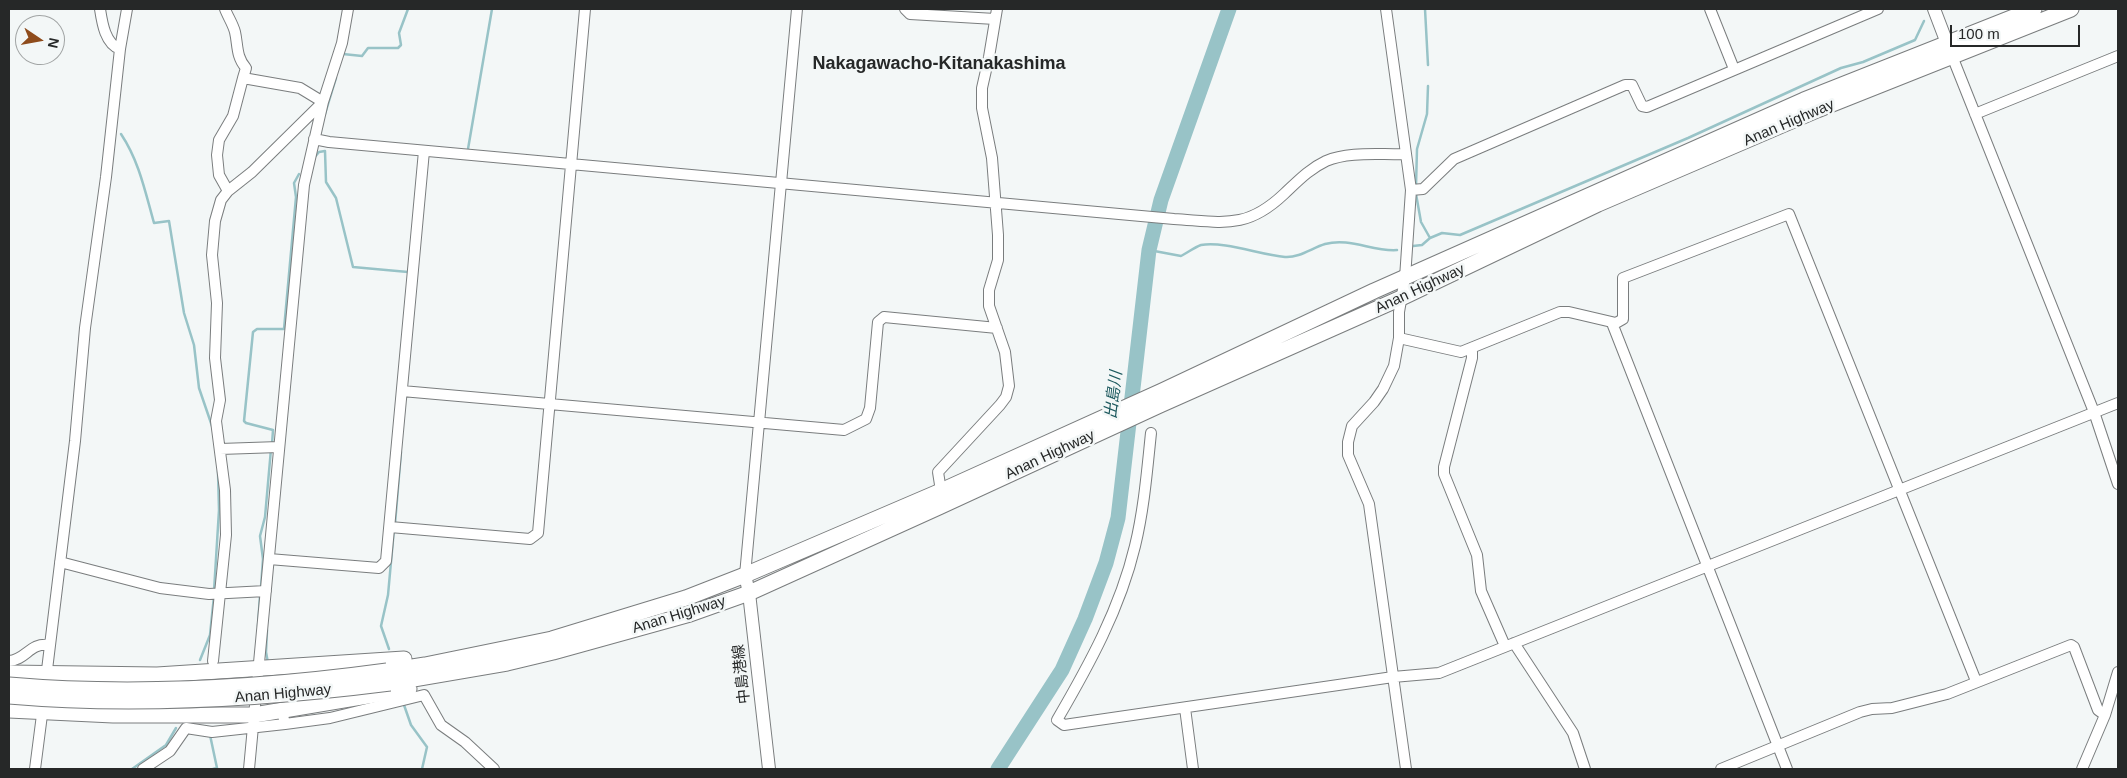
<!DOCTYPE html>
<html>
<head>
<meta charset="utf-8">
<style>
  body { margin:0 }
  #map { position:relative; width:2127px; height:778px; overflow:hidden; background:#f3f7f7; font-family:Helvetica,sans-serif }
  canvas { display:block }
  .frame { position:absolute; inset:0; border:10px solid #262828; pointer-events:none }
  .north { position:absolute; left:15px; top:15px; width:50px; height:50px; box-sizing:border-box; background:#f3f7f7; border:1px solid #a1a4a4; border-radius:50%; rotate:102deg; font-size:14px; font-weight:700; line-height:20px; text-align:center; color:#262828 }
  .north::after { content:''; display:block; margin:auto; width:18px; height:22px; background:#8f4c1c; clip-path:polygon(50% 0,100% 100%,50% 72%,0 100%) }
  .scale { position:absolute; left:1950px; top:25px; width:130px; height:22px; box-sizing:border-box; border:2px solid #262828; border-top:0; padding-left:6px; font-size:15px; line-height:18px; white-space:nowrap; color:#262828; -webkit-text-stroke:4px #f3f7f7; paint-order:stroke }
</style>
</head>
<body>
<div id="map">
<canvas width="2127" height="778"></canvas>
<div class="frame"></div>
<div class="north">N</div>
<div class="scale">100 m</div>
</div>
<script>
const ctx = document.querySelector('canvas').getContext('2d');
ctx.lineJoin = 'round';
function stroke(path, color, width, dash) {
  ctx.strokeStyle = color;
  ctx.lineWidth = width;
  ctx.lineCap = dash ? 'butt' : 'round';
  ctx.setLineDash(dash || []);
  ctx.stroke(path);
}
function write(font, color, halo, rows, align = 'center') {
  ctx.font = font + ' Helvetica,"Noto Sans JP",sans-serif';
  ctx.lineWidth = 5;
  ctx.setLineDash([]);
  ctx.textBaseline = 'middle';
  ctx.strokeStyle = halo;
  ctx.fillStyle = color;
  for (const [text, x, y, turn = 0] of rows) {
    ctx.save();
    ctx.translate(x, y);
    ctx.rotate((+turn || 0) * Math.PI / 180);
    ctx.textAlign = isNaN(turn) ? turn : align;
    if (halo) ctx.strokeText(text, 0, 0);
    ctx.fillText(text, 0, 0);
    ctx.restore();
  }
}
stroke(new Path2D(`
  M1425,9l3,56
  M343,54l19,2 6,-8h30l3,-3 -2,-12 9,-24
  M325,114l11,-36
  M121,134c18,27 24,57 33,89l15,-2 15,92 10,32 5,43 13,38
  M468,149l24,-140
  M314,158l5,-6 6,-1 1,31 10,16 17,69 55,5
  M1416,186l1,-37 10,-35 1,-28
  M1430,238l12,-5 18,2 228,-97 153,-70 22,-6 52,-22 9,-19
  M1413,246l9,-1 8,-7 -9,-16 -5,-28
  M1149,250l32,6c6,-3 14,-9 20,-11 24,-4 59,10 84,12 14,1 27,-9 40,-13 25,-7 48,8 72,6
  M272,444l1,-14 -27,-7 -2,-2 9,-89 4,-3h27l12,-132 -2,-14 5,-9
  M395,524l6,-72
  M261,587l2,-28 -3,-23 5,-19 6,-68
  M214,591l5,-81 -1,-39
  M258,626l2,-31
  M267,630l-1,22 2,11
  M389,649l-8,-23 7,-31 6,-66
  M200,660l10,-25 4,-39
  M404,705l7,20 16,22 -5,22
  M210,735l7,33 -4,1
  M132,769l34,-24 10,-17`), '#98c3c7', 2.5);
stroke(new Path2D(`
  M998,769l64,-99 23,-51 21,-56 12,-45 31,-268 12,-50 68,-191`), '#98c3c7', 15);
const minor = new Path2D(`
  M100,9c2,13 5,35 20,40
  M225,9c3,8 8,15 10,23 3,13 1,25 11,36l-3,10
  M905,9l5,5 85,5
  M1386,9l25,181 -6,88 -6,34v26l-5,28 -11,23 -9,13 -22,24 -4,16v13l21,49 37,265
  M1710,9l24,60
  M1952,56l142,356 24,72
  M1975,114l143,-58
  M314,139l15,3 845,77c49,3 72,11 110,-25 13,-12 25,-25 42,-33 23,-10 54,-6 79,-7
  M1411,190l12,-1 31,-30 171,-74h7l10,21 5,1 231,-98
  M1612,323l175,446
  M1399,338l62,14 99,-40h9l47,11 7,-4v-41l166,-64 187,467
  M1472,349v9l-28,109v7l33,81 4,36 24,55
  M402,391l442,39 22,-11 4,-11 8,-86 6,-5 113,11
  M1151,433c-4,38 -7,76 -16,113 -15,63 -46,119 -78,174l7,5 329,-48 46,-4 679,-270
  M220,449l59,-2
  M941,491l-3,-19 62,-67 6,-8 3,-11 -4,-34 -16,-46v-16l9,-30v-25l-6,-77 -10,-50v-20l7,-31 8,-48
  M390,527l140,12 8,-6 47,-524
  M269,559l110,9 7,-7 38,-410
  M60,562l100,26 49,6 57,-3
  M745,575l52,-566
  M1514,643l59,90 12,36
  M9,661c17,-1 21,-19 40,-16
  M213,661l13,-126 -1,-45 -9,-69 4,-21 -5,-42 2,-55 -5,-48 3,-34 6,-21 7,-9 24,-19 71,-70 -23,-14 -57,-10 -10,38 -14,24 -2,15 2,20 9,16
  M46,678l29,-237 10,-113 21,-151 14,-128 7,-40
  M1185,708l8,61
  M282,711l3,13 45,-6 94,-23 17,30 24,17 29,27
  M35,769l8,-62
  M143,769l27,-18 16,-23 26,4 73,-8
  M249,769l55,-584 19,-83 19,-59 6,-34
  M1721,769l139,-57 12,-3 20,-1 55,-14 124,-49 3,2 24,63 7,5
  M2082,769l23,-54 13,-43`);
const major = new Path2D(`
  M1934,9l16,42
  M745,575l4,18 20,176`);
const highway = new Path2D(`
  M387,671l38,-6 127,-26 134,-41 59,-23 196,-84 221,-100 212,-100 430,-191 230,-91
  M9,673l148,2 247,-16
  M390,683l117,-20 46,-11 137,-38 59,-21 190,-86 221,-102 241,-107 197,-94 219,-94 254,-101
  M9,710l104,5h141l155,-26`);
stroke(minor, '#7a7d7e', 12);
stroke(major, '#7a7d7e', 14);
stroke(highway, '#7a7d7e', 17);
stroke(minor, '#fff', 10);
stroke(major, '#fff', 12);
stroke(highway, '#fff', 15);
const highwayBridge = new Path2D(`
  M9,685c126,11 253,3 378,-14
  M9,696c127,11 255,3 381,-13`);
stroke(highwayBridge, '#7a7d7e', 17, []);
stroke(highwayBridge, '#fff', 15);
write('15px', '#262828', '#f3f7f7', [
  ["Anan Highway",1789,123,-23],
  ["Anan Highway",1420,289,-25],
  ["Anan Highway",1050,455,-25],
  ["Anan Highway",679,615,-17],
  ["中島港線",742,674,-96],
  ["Anan Highway",283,694,-5]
]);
write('italic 16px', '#1d595e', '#f3f7f7', [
  ["出島川",1114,395,-83]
]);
write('bold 18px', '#262828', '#f3f7f7', [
  ["Nakagawacho-Kitanakashima",939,64]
]);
</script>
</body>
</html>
